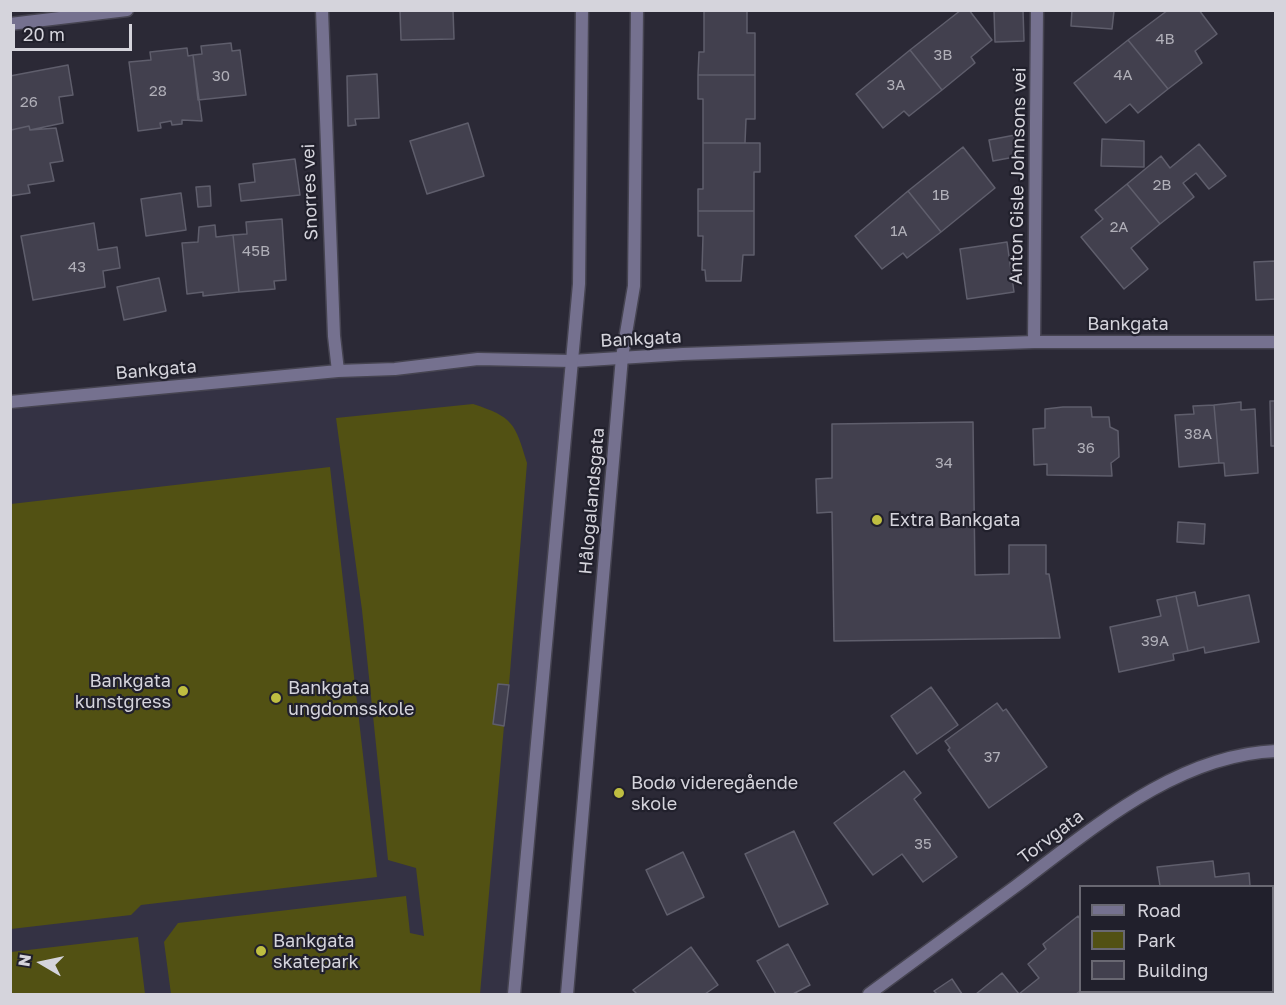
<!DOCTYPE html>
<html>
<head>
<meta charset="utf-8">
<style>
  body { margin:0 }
  #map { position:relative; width:1286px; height:1005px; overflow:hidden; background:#2b2936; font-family:"Golos Text",sans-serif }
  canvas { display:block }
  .frame { position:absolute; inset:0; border:12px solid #d5d4dc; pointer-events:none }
  .legend { position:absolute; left:1079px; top:885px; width:195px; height:108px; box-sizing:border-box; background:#21202c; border:2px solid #696872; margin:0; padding:8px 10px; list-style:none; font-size:18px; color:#d5d4dc }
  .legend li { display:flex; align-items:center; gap:12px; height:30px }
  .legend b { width:30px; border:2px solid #696872 }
  .north { position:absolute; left:12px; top:933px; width:60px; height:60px; -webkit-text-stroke:4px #21202c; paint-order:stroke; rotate:279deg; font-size:16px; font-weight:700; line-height:24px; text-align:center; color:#d5d4dc }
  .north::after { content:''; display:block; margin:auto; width:21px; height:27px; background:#d5d4dc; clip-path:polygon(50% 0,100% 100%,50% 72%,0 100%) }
  .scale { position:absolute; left:12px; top:24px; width:120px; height:27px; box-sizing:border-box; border:3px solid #d5d4dc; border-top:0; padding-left:8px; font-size:18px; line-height:21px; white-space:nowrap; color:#d5d4dc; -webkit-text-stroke:4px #21202c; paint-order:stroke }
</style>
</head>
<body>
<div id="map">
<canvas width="1286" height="1005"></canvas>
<div class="frame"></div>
<ul class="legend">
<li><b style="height:8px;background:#75718f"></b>Road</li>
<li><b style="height:16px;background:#525113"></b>Park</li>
<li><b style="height:16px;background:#42404e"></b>Building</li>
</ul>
<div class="north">N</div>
<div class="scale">20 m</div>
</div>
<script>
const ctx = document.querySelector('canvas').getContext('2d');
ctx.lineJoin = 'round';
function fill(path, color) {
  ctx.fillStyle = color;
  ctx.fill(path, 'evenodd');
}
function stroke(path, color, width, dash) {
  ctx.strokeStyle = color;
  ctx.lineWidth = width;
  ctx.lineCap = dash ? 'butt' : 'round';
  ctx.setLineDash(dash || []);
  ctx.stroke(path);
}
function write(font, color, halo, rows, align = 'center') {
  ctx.font = font + ' "Golos Text",sans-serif';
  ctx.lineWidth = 4.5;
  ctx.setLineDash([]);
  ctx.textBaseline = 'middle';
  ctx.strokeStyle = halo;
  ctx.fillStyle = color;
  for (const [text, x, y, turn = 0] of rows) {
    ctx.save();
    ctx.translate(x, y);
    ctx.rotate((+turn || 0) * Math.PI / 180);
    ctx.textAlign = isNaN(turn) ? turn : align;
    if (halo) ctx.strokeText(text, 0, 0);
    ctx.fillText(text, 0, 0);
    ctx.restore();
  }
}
fill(new Path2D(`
  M572,361l-58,633h-503v-592l327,-31z`), '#343244');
fill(new Path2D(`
  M473,404c40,13 42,19 54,59l-18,222 -11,-1 -5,40 11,2 -24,268h-309l-7,-52 14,-19 228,-27 4,37 14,3 -8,-68 -28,-8 -26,-250 -26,-192z
  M330,467l47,410 -236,28 -10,10 -120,14v-425z
  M138,937l7,57h-134v-42z`), '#525113');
const building = new Path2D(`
  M400,10h53l1,29 -53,1z
  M704,10h43v23h8v42h-57l1,-23h5z
  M961,10h8l23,30 -21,17 4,6 -33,27 -32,-40z
  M994,10h29l1,31 -29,1z
  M1072,10l42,1 -2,18 -41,-3z
  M1168,10h31l18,24 -22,17 7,12 -34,26 -40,-49z
  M1128,40l40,49 -30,24 -8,-9 -24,19 -32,-40z
  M231,43l1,8 8,-1 6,45 -48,5 -5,-45 9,-1 -1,-8z
  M187,48l1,8 5,-1 9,66 -20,-1v4l-10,1 -1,-4 -11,2 1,5 -23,3 -9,-69 22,-2 -1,-8z
  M910,50l32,40 -33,26 -5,-5 -21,17 -27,-34z
  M68,65l5,30 -14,2 4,26 -33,7 -1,-4 -18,4 -1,3v-57z
  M377,74l2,44 -24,1 1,6 -8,1 -1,-50z
  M698,75h57v44h-9l-1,24h-42v-44h-5z
  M468,123l16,53 -57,18 -17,-53z
  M29,126l1,4 26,-2 7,33 -13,2 4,18 -26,4 2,8 -20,3 1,-66z
  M1015,135l5,21 -27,5 -4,-21z
  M1102,139l42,2v26l-43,-1z
  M703,143h57v29h-6v39h-56v-22h5z
  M1199,144l27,32 -17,13 -13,-16 -13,10 11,14 -34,27 -33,-40 34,-28 9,12z
  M963,147l32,41 -54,44 -33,-41z
  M295,159l5,36 -59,6 -2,-17 16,-2 -2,-18z
  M1127,184l33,40 -29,24 17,21 -24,20 -43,-52 22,-18 -8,-9z
  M210,186l1,20 -13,1 -2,-20z
  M908,191l33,41 -34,26 -4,-5 -21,16 -27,-33z
  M181,193l5,37 -40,6 -5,-37z
  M698,211h56v44h-11l-2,26h-35l-1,-11h-3l1,-34h-5z
  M282,219l4,61 -12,1 1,8 -36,3 -6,-57 14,-1 -1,-12z
  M94,223l4,27 19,-3 3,21 -17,3 2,16 -72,13 -12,-64z
  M215,225l1,12 17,-2 6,57 -36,4v-4l-16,2 -5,-51 16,-1 1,-15z
  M1007,242l7,50 -47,7 -7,-50z
  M1276,261v38l-20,1 -2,-38z
  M159,278l7,33 -42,9 -7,-33z
  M1270,401h6v45h-5z
  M1241,402v8l14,-1 3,64 -33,3 -1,-13h-5l-5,-58z
  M1214,405l5,58 -40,4 -4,-52 19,-1 -1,-8z
  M1063,407h28l1,10h17l1,10 8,4 1,26 -8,6 1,13 -65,-1v-11l-13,1 -1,-36 12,-1v-19z
  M973,422l2,153 34,-1v-29h37v29h3l11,64 -226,3 -2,-129 -15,1 -1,-34 16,-1v-54z
  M1178,522l27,2 -1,20 -27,-2z
  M1195,592l3,14 51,-11 10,47 -54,11 -1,-6 -16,4 -12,-55z
  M1176,596l12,55 -15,3 1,6 -55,12 -9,-45 51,-11 -4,-16z
  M498,684l11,1 -5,41 -11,-2z
  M931,687l27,38 -41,29 -26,-38z
  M997,703l6,8 3,-2 41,58 -58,41 -41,-58 2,-2 -5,-7z
  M904,771l17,22 -7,6 43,58 -34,25 -21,-28 -29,21 -39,-52z
  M794,831l34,73 -49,23 -34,-73z
  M683,852l21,45 -37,18 -21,-45z
  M1213,861l2,16 34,-4 1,13h-90l-3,-19z
  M1078,916l2,3v72l-4,3h-100l26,-21 17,21 20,-16 -11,-14 18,-15 -3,-5z
  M788,944l22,41 -17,9h-17l-19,-33z
  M691,947l27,38 -13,9h-68l-4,-4z
  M952,979l10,15h-25l-3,-3z
  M1146,992h49v2h-49z`);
fill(building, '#42404e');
stroke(building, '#5f5e6c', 1.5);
const minor = new Path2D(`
  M322,10l12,326 4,35
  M10,24l117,-14
  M1034,342l3,-332
  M10,402l328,-31 57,-2 83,-10 94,2 111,-7 351,-12h242
  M869,994c49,-36 98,-72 147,-108 76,-57 160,-131 260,-135`);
const tertiary = new Path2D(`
  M514,994l65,-710 3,-274
  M567,994l55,-637 12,-71 3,-276`);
stroke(minor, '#464451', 15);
stroke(tertiary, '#464451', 15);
stroke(minor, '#75718f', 12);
stroke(tertiary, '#75718f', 12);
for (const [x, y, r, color] of [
  [877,520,6,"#bfbe41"],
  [183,691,6,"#bfbe41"],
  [276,698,6,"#bfbe41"],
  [619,793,6,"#bfbe41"],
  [261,951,6,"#bfbe41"]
]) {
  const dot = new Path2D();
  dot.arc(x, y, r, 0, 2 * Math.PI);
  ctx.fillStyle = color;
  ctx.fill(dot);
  stroke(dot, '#21202c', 2);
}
write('15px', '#b0afb8', null, [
  ["4B",1165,39],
  ["3B",943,55],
  ["4A",1123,75],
  ["30",221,76],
  ["3A",896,85],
  ["28",158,91],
  ["26",29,102],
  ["2B",1162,185],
  ["1B",941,195],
  ["2A",1119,227],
  ["1A",899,231],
  ["45B",256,251],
  ["43",77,267],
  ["38A",1198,434],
  ["36",1086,448],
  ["34",944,463],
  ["39A",1155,641],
  ["37",992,757],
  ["35",923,844]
]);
write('18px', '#d5d4dc', '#21202c', [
  ["Anton Gisle Johnsons vei",1018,176,-89],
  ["Snorres vei",310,192,-92],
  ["Bankgata",1128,324],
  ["Bankgata",641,339,-3],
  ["Bankgata",156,370,-5],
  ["Hålogalandsgata",592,501,-85],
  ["Torvgata",1051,837,-37]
]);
write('18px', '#d5d4dc', '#21202c', [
  ["Extra Bankgata",889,520],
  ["Bankgata",171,681,"right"],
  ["kunstgress",171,702,"right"],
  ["Bankgata",288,688],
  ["ungdomsskole",288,709],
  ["Bodø videregående",631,783],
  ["skole",631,804],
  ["Bankgata",273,941],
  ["skatepark",273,962]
], 'left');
</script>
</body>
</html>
